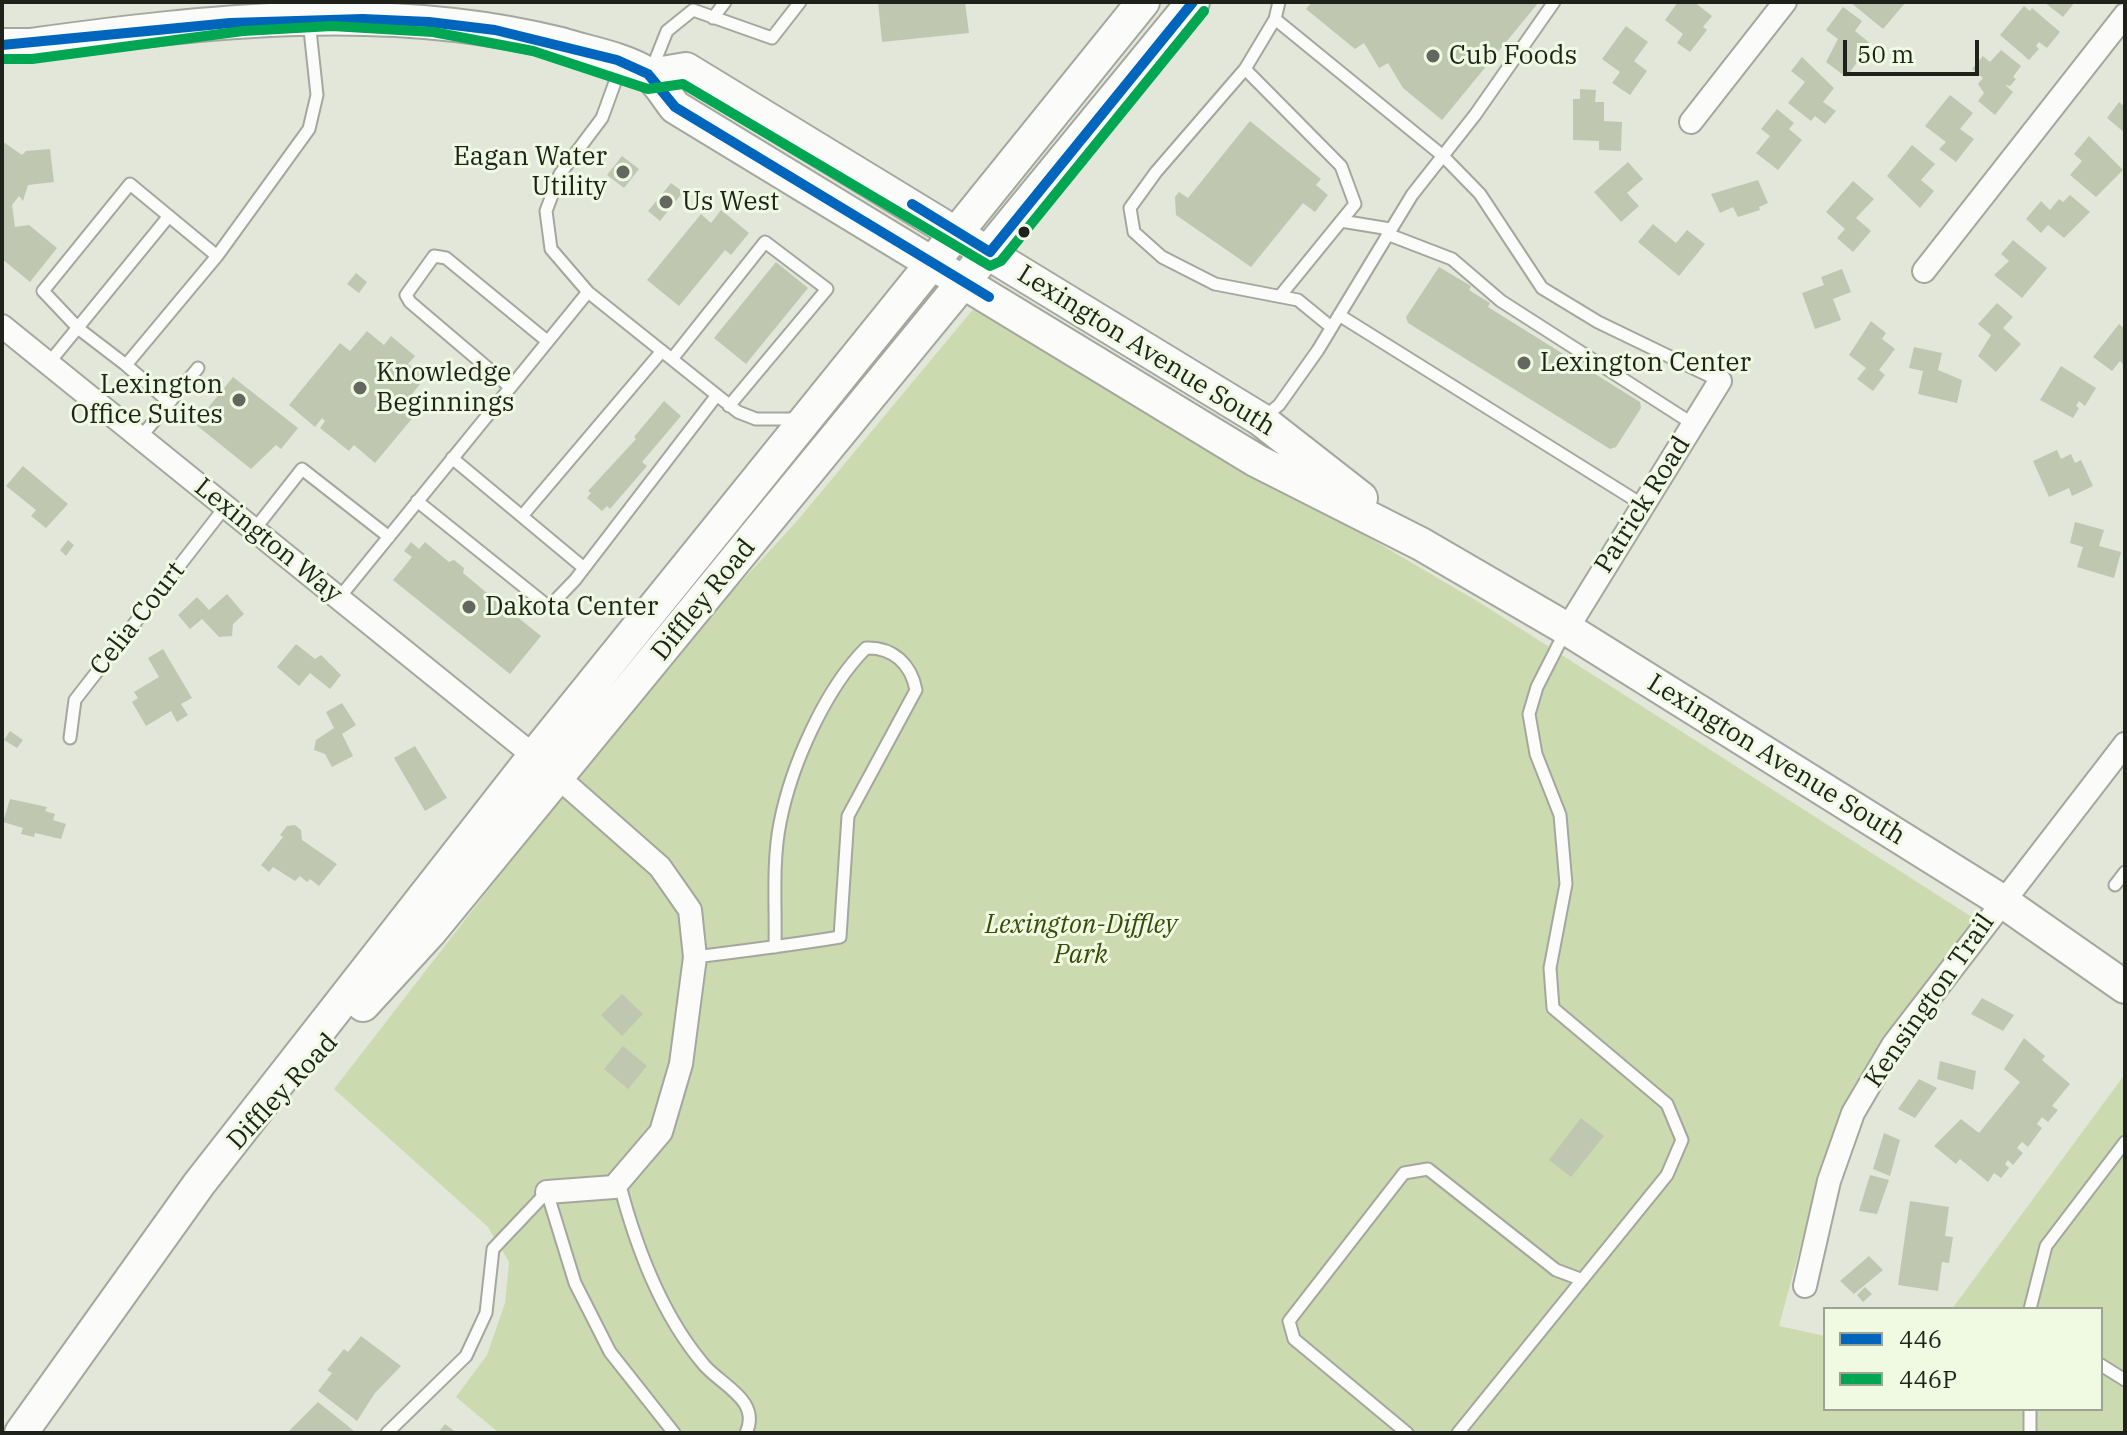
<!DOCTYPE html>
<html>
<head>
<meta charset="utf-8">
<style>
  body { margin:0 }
  #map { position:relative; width:2127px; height:1435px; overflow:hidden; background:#e2e7da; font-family:"IBM Plex Serif",serif }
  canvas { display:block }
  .frame { position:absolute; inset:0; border:4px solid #1e221a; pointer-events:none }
  .legend { position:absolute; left:1823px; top:1307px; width:280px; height:104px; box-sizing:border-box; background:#f0f9e2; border:2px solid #9ca392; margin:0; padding:10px 14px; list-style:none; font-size:24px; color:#1e221a }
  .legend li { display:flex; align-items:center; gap:16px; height:40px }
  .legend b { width:40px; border:2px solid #9ca392 }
  .scale { position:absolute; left:1843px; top:40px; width:136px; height:36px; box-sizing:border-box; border:4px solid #1e221a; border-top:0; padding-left:10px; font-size:24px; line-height:28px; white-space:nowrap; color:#1e221a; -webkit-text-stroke:6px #f0f9e2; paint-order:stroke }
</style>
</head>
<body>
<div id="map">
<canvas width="2127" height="1435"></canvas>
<div class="frame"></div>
<ul class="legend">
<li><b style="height:10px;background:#0065bd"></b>446</li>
<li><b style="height:10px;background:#00a651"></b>446P</li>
</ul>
<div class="scale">50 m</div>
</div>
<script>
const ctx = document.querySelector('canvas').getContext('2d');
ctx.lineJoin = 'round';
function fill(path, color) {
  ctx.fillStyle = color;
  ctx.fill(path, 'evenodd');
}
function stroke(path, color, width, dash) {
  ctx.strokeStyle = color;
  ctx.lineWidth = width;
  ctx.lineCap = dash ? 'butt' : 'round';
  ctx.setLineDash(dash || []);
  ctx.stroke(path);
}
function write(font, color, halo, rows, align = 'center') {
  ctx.font = font + ' "IBM Plex Serif",serif';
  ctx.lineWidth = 6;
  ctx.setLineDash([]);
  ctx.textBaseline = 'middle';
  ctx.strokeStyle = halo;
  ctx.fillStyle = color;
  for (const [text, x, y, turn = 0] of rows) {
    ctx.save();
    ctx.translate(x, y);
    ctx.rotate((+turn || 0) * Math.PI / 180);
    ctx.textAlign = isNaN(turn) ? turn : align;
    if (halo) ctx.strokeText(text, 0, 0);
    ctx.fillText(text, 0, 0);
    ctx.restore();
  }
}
fill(new Path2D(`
  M975,307l507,297 493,315 -109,150 -44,97 -43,160 46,10v73h276v-100h-149l173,-235v359h-1626l-43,-36 31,-42 18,-52 4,-41 -21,-35 -154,-138 254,-328 129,-153 80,-87z`), '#cbdbaf');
fill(new Path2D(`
  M878,2h87l4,31 -87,9z
  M1312,2h227l-97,118 -39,-32 -15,-25 -9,5 -15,-25 -9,6 -49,-40z
  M1678,2h16l18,14 -9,11 4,3 -17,22 -13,-9 6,-9 -18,-14z
  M1850,2h56l-23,27z
  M2044,2h31l-12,15z
  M2024,6l6,5 2,-3 28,24 -13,16 -8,-6 -3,4 3,3 -10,11 -29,-25z
  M1843,7l19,14 -7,10 16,13 -25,33 -20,-15 12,-23 -12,-9z
  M1626,26l22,16 -14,19 13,10 -17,24 -18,-12 8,-11 -18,-13z
  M2001,50l20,16 -8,11 3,2 -6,7 -5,-1 8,7 -18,23 -17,-14 6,-8 -6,-9 5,-6 -11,-9 11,-13 7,6z
  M1802,57l32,31 -11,14 13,9 -11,13 -10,-8 -4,5 -23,-18 17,-21 -14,-11z
  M1580,89l16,1 -1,12h9v19l18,1 -1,29 -22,-1v-9l-26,-1v-41h7z
  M1950,95l23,18 -13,16 14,10 -18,23 -17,-13 7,-7 -21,-16z
  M2119,102l6,5v26l-18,-15z
  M1777,109l17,14 -5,6 13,11 -24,30 -22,-17 14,-17 -9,-7z
  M1250,121l71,58 -5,6 12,10 -13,17 -12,-9 -52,64 -75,-52 -1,-18 4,-5 9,6z
  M2089,136l34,34 -27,27 -26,-22 12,-14 -8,-7z
  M2,141l20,14 4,-4 24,-2 4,33 -26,3 -5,16 -4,-5 -7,9 3,22 14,-2 28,23 -27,34 -28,-23z
  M1912,145l23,19 -14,16 13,11 -14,17 -33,-32z
  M622,156l17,13 -15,19 -17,-13z
  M1628,162l15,17 -16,14 12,13 -18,16 -27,-30z
  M1758,180l10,23 -9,4 1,3 -22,7 -5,-10 -13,6 -9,-19z
  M1853,181l21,18 -18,19 15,13 -18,21 -16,-14 8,-9 -19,-17z
  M671,183l12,9 -23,29 -12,-10z
  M2070,195l20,17 -26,26 -16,-13 -7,8 -15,-14 15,-18 9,9 9,-11 4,3z
  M721,210l28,23 -18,22 -6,-5 -46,56 -32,-26 54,-66 10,9z
  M1653,224l23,19 11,-13 18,14 -26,32 -41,-34z
  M2013,240l34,28 -25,30 -28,-23 15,-14 -8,-7z
  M776,262l32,26 -62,76 -32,-26z
  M1439,267l32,19 -2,4 21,13 -2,4 152,95 1,6 -25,39 -6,2 -202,-126 -2,-6z
  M1842,269l9,23 -18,7 8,21 -26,9 -13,-36 22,-8 -3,-8z
  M356,273l11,9 -8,11 -12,-9z
  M1997,303l16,14 -10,11 18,16 -25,28 -18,-16 13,-21 -13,-11z
  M1871,321l15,12 -4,6 13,10 -16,21 6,5 -12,16 -16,-12 9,-11 -17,-13z
  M2119,324l6,5v37l-5,-5 -8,10 -19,-14z
  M367,331l17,14 7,-9 24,20 -7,8 17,14 -17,21 12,10 -45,54 -21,-18 -5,6 -29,-23 5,-7 -3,-3 -7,9 -26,-22 51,-62 10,8z
  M1914,347l28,6 -4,17 24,10 -5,23 -39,-9 5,-23 -14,-3z
  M2061,366l35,22 -11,18 -6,-5 -3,5 3,2 -6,10 -33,-18z
  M233,377l65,51 -17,21 -5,-4 -25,24 -56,-45z
  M664,401l17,15 -39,46 5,4 -37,43 -3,-3 -5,5 -15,-13 4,-5 -3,-2 48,-52 -2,-2z
  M2057,450l4,9 10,-5 4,9 6,-3 12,26 -21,10 -3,-8 -20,9 -16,-36z
  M23,466l45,38 -22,24 -15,-12 5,-6 -30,-24z
  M2075,522l29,8 -5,16 22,6 -7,26 -37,-11 6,-20 -13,-4z
  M68,540l6,5 -8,11 -6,-6z
  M411,542l8,7 6,-7 24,20 5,-2 10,8 -1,5 37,31 7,-2 9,8v6l25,20 -31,38 -117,-94 19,-23 -8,-6z
  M227,594l17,20 -11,10 -1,12 -13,1 -17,-18 -12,10 -12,-14 19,-18 12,13z
  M296,644l19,15 6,-4 20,20 -11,14 -20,-16 -11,13 -22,-19z
  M163,649l29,49 -11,6 7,11 -11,7 -6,-11 -25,15 -14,-24 6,-4 -4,-6 25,-15 -11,-19z
  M342,703l14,22 -14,9 11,22 -21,11 -7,-13 -11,-4 2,-10 18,-12 -8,-16z
  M10,731l13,9 -6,8 -13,-8z
  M415,746l32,52 -22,13 -31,-53z
  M10,799l37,8 -2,4 10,3 -2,6 13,4 -5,15 -26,-6 -1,4 -13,-3 2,-6 -20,-6z
  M295,825l6,5 1,10 35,24 -18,22 -9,-7 -3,3 -7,-6 -5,5 -22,-14 -4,5 -8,-7 22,-28 -3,-2 7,-9z
  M622,994l21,20 -21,22 -21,-21z
  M1982,998l32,17 -11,16 -32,-17z
  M2024,1038l21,18 -3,4 28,24 -18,22 6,4 -10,12 -6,-5 -5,7 5,4 -14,19 -6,-5 -5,6 6,5 -10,12 -5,-5 -3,4 4,4 -8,10 -7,-5 -6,9 -28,-23 -4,5 -22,-18 27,-27 18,14 41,-51 -16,-13z
  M623,1046l24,20 -19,23 -24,-20z
  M1940,1061l36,10 -3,19 -36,-11z
  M1919,1079l18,9 -22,30 -17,-9z
  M1581,1118l23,18 -33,41 -22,-17z
  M1884,1133l16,7 -10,36 -17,-7z
  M1870,1175l19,5 -12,34 -18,-3z
  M1910,1201l39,6 -4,29 8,1 -4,26 -7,-1 -4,29 -40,-6z
  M1869,1256l14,14 -29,24 -14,-13z
  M1865,1287l7,7 -9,8 -6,-7z
  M361,1336l40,30 -26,27 -18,28 -39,-30 14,-18 -5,-3 17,-21 4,3z
  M318,1402l30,24 8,7h-69z
  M445,1424l12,9h-19z`), '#bfc7b1');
const lane = new Path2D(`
  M1279,2l-4,17 168,137 37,38 62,94 56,34 122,59
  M713,18l12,-16
  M1275,19l-30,50 -89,103 -26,36 4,24 28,25 53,27 83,16 33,27
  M622,63l-20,55 -42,56 -14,37 5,38 37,43 150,120 18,7h44
  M1245,69l96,97 14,38 -75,92
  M651,71l16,-40 26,-21 79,28 28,-36
  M130,184l87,72 -91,109 -47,-36 -36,-38z
  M1341,221l49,8
  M1387,234l65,25 49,42 192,123
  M217,256l92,-127 8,-34 -10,-93
  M1339,315l304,190
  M672,359l93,-117 62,47 -98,117
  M48,364l121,-148
  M126,365l43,37
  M510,387l-100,-85 -4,-7 28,-39 12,2 101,83
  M1264,417l15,-12 39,-55 94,-155 63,-80 79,-113
  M140,438l58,-70
  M452,458l132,110
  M417,501l132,106 26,-27 142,-185
  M522,516l140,-165
  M254,530l48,-61 87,68
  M339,598l249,-306
  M70,738l5,-38 150,-193
  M2115,885l10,-13
  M695,957c48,-6 97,-12 145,-20l8,-121 68,-126c-5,-26 -23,-43 -50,-42 -41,41 -75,118 -86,175 -8,40 -4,84 -5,124
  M619,1182c17,65 42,133 86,184 18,20 56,35 41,67
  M2030,1309l16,-63 79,-104
  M2101,1365l24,15
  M2030,1409v24
  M387,1433l79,-77 20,-43 7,-64 54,-57 28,91 35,69 64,81
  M1407,1433l-113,-94 -5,-18 115,-148 24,-4 128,101 24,9
  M1458,1433l209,-258 15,-35 -15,-36 -114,-96 -3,-40 16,-84 -6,-69 -24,-61 -7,-40 8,-27 29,-57`);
const street = new Path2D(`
  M1691,122l94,-120
  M1924,271l201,-256
  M2,326l532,430 126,111 30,43 5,47 -14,107 -20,68 -47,55 -67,5
  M1567,629l153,-248
  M1805,1286l24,-105 24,-68 40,-68 232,-301`);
const secondary = new Path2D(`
  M2,45h28c177,-24 356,-45 531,-1 28,9 62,14 87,30 10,7 19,23 27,33l582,354 164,83 146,85 435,272 123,86
  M650,75l36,-6 574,350 101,79
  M363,1005l67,-73 763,-930
  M21,1433l178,-249 335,-428 609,-754`);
stroke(lane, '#a3a79e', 15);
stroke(street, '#a3a79e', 26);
stroke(secondary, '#a3a79e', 36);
stroke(lane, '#fbfbf9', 11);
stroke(street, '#fbfbf9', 22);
stroke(secondary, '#fbfbf9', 32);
stroke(new Path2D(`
  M2,45l228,-22 133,-4 66,3 66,8 122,30 31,14 27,33 314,190
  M912,204l78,48 203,-250`), '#0065bd', 10);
stroke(new Path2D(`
  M2,59h30l211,-28 89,-5 101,6 100,19 115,38 35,-5 307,182 11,-5 203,-250`), '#00a651', 10);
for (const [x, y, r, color] of [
  [1433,56,8,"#63675d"],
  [623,172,8,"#63675d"],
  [666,202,8,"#63675d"],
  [1024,232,7,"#1e221a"],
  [1524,363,8,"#63675d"],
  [360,388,8,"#63675d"],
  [239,400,8,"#63675d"],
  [469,607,8,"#63675d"]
]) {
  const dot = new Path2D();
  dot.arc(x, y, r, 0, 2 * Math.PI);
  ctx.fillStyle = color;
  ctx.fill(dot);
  stroke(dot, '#f0f9e2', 3);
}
write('26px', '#1e221a', '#f0f9e2', [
  ["Cub Foods",1449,56],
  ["Eagan Water",607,157,"right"],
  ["Utility",607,187,"right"],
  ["Us West",682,202],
  ["Lexington Center",1540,363],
  ["Knowledge",376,373],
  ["Beginnings",376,403],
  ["Lexington",223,385,"right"],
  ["Office Suites",223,415,"right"],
  ["Dakota Center",485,607]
], 'left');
write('26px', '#1e221a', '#f0f9e2', [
  ["Lexington Avenue South",1146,351,32],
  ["Patrick Road",1643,505,-58],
  ["Lexington Way",268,541,39],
  ["Diffley Road",704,600,-51],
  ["Celia Court",138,619,-52],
  ["Lexington Avenue South",1776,760,32],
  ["Kensington Trail",1930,1001,-55],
  ["Diffley Road",283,1092,-47]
]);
write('italic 26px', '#384a08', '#f0f9e2', [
  ["Lexington-Diffley",1081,925],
  ["Park",1081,955]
]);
</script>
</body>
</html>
